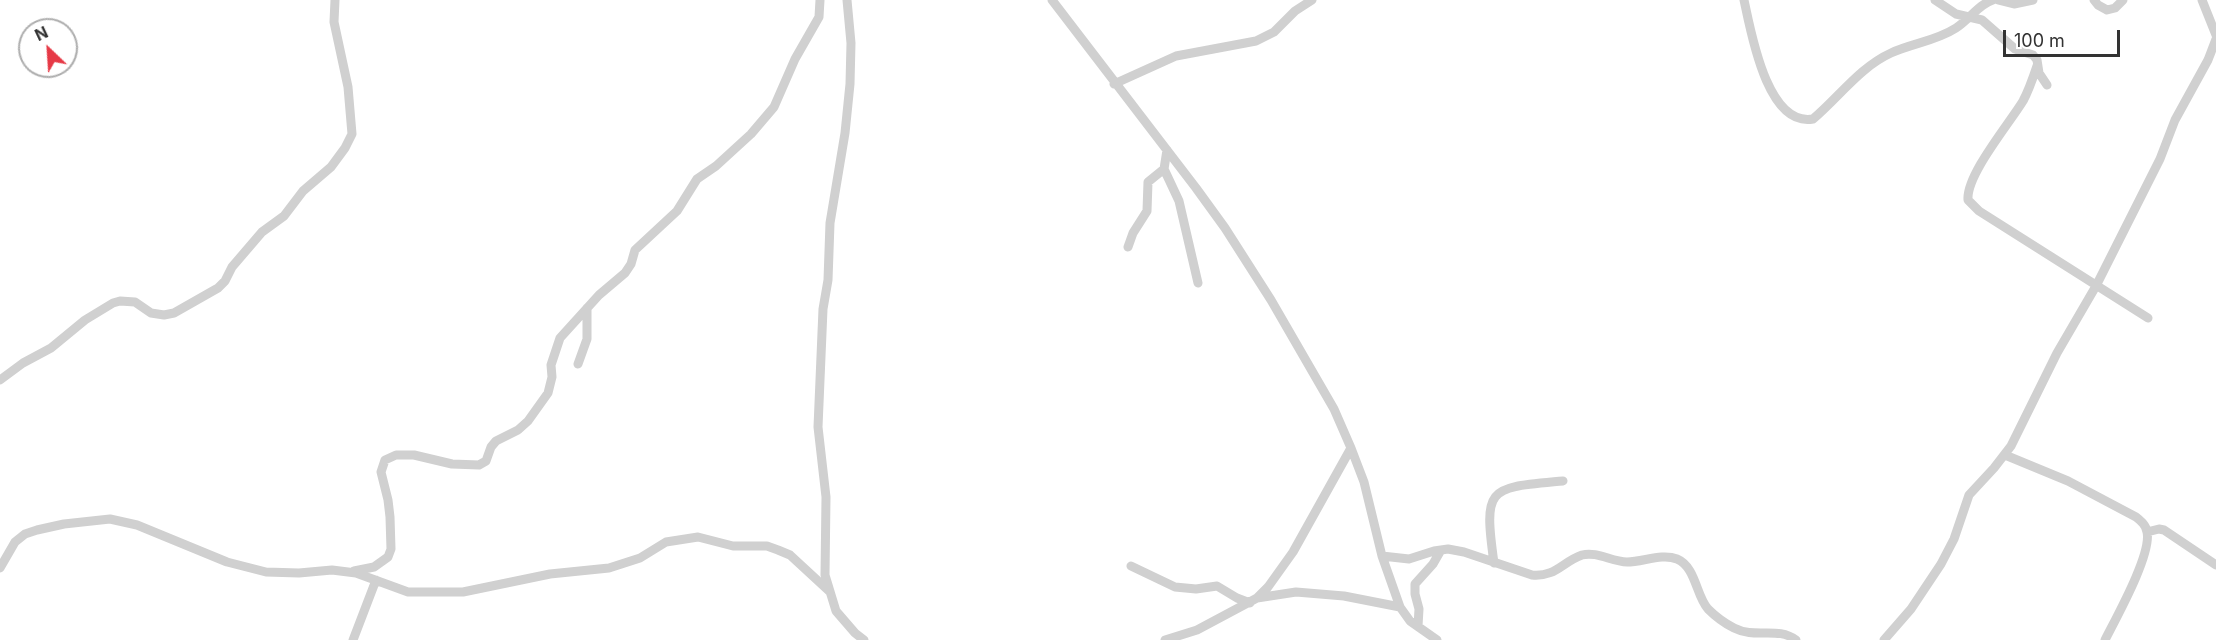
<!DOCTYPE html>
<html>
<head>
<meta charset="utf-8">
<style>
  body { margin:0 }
  #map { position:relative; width:2216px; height:640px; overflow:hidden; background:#fff; font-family:Inter,sans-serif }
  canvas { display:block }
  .north { position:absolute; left:18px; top:18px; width:60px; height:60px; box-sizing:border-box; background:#fff; border:2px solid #adadad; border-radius:50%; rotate:335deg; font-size:16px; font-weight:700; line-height:24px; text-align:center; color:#333 }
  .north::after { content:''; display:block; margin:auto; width:21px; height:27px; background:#e63946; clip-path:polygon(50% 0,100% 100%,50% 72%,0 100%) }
  .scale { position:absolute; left:2003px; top:30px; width:117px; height:27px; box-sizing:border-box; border:3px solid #333; border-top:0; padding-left:8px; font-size:18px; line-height:21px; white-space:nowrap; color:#333; -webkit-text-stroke:4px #fff; paint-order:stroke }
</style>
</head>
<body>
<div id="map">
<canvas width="2216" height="640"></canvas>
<div class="north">N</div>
<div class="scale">100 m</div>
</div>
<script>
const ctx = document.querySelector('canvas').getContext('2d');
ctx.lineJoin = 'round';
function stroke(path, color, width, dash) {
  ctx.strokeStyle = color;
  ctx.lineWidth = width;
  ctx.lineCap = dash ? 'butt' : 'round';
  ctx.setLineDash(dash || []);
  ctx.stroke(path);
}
stroke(new Path2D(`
  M847,0l4,43 -1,41 -5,49 -15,90 -2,57 -5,29 -5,118 8,70 -1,78 11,36 19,22 9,7
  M1052,0l144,188 29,40 46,72 63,109 17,39 13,34 18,74 18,51 10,14 27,19
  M1744,0c7,32 23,127 69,119 26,-22 47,-52 78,-66 22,-10 45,-12 65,-25 13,-8 23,-24 37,-28
  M1935,0l21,14 26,6 33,29 18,6 4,5 2,13 8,12
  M1998,0l16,4 19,-4
  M2094,0l4,5 9,5 8,-2 8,-8
  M2202,0l14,35
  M2037,66c-4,12 -8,24 -14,35 -14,23 -57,74 -55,99l11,11 169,107
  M1114,84l62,-28 80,-15 18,-9 21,-21 17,-11
  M1167,150l-3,19 15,32 19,82
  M1128,247l5,-14 14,-22 1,-29 16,-13
  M578,364l9,-25v-31
  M0,380l23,-17 28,-15 34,-28 28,-17 7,-2 15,1 16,11 13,2 10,-2 44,-25 7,-7 7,-14 30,-35 22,-16 19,-25 28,-24 14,-19 7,-14 -4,-47 -14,-65 1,-22
  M2005,455l63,26 68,36c5,4 10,8 11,15 5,22 -31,86 -42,108
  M2147,532l12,-3 5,1 52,35
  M1382,556l27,3 25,-8 14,-2 16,3 68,23c24,2 30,-13 50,-20 15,-4 30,7 45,7 16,0 35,-9 50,-3 19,8 19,37 31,50 7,7 18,15 26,19 21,11 44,-2 62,12
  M1494,563c-11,-78 -5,-75 69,-82
  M1131,566l44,21 21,2 21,-3 20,12 13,5
  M0,568l15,-26 10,-8 12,-4 27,-6 46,-5 27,6 90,37 39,10 33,1 33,-3 24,3 52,19h55l87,-18 59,-6 31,-10 26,-16 32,-5 35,9h34l11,4 12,5 39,36
  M354,571l20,-4 14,-10 3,-8 -1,-32 -2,-17 -7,-28 4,-12 11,-5h18l38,9 27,1 7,-4 5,-14 5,-6 22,-11 10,-9 20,-28 4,-16 -1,-12 9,-27 39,-43 26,-22 6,-9 4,-14 42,-39 20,-32 19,-13 35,-32 23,-27 21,-48 24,-42 1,-17
  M1257,598l39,-6 48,4 56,11
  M1418,626l1,-17 -4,-15v-10l18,-20 8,-14
  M353,640l23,-60
  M1165,640l32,-10 60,-32 11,-11 25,-35 58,-104
  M1884,640l27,-31 30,-45 13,-25 15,-44 25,-27 17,-22 46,-93 39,-67 64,-127 15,-39 33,-60 8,-21`), '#d0d0d0', 9);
</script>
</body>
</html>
